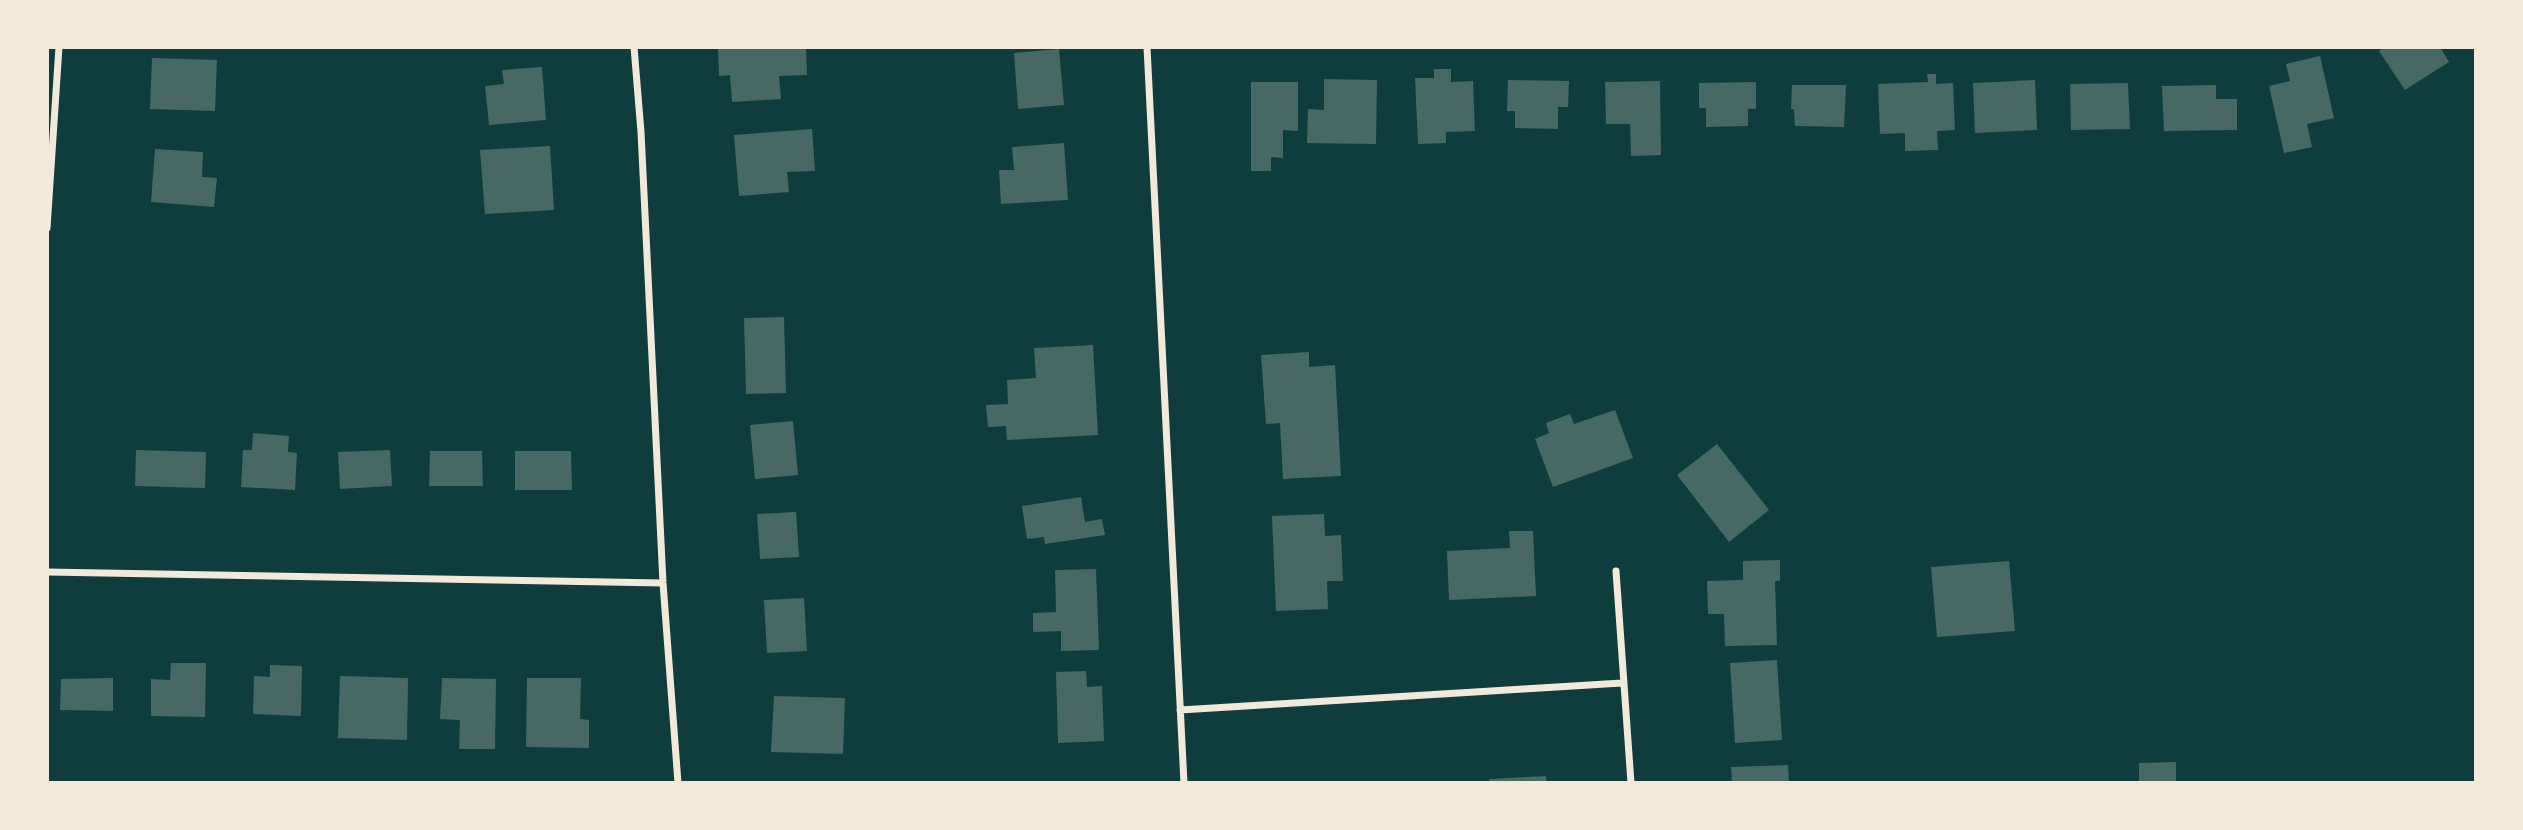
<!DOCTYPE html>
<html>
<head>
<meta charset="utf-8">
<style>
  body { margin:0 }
  #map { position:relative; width:2523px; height:830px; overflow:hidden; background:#0f3d3e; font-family:"Golos Text",sans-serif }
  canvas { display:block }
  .frame { position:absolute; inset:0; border:49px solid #f1e9da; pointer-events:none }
</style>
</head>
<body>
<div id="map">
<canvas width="2523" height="830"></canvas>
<div class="frame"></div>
</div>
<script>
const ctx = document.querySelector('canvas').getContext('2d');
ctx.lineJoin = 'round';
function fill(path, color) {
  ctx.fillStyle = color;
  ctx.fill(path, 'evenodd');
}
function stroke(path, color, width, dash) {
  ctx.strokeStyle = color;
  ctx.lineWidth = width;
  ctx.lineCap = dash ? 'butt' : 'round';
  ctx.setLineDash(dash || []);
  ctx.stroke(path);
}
fill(new Path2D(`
  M718,47h88l1,28 -28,1 2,23 -49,3 -2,-27 -11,1z
  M2384,47h56l9,15 -44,28 -26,-39z
  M1059,49l5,56 -46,4 -4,-56z
  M2320,56l14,62 -27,6 5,23 -28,6 -15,-67 21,-5 -4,-17z
  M152,58l65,2 -2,51 -65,-2z
  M542,67l4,53 -57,5 -4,-39 19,-2 -2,-14z
  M1434,69h17v13l22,-1 2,50 -29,1v11l-28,1 -3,-66h19z
  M1927,74h9v10l17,-1 2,47 -18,1 1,19 -33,1v-18l-25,1 -2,-50 50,-2z
  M1324,79l53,1 -1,64 -69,-1 1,-34 16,1z
  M1508,80l61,1 -1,26h-10v22l-43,-1v-17h-8z
  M2035,80l2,50 -62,3 -2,-50z
  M1660,81l1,74 -30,1 -1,-32h-24l-1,-42z
  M1251,82h47v49l-15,-1v28l-12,-1v14h-20z
  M1756,82v27h-8v17l-42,1v-19h-7v-25z
  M2128,83l2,46 -59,1 -1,-46z
  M1792,85h54l-2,42 -49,-1 -1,-17h-3z
  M2216,85v14h21v31l-73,1 -2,-45z
  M812,129l3,42 -28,1 2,20 -50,4 -5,-61z
  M1064,143l4,57 -67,4 -2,-34h15l-2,-23z
  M550,146l4,64 -69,4 -5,-64z
  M155,149l48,3 -1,25 15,1 -3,29 -63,-5z
  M784,317l2,76 -40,1 -2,-76z
  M1093,345l5,90 -91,5 -1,-14 -18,1 -2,-22 22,-1 -1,-24 29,-2 -2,-30z
  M1309,352v15l26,-2 6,111 -58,3 -3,-56 -14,1 -5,-69z
  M1615,410l18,48 -80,29 -18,-48 14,-6 -3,-10 24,-9 4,10z
  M793,421l5,54 -43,4 -5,-54z
  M253,433l36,3 -1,16 9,1 -2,37 -54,-3 2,-37h9z
  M1717,444l52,66 -40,32 -52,-67z
  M136,450l70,2 -1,36 -70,-2z
  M390,450l2,36 -52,3 -2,-37z
  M430,451h52l1,35h-54z
  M515,451h56l1,39h-57z
  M1081,497l4,25 17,-3 3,16 -60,9 -1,-7 -17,2 -5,-33z
  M796,512l3,45 -39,2 -3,-45z
  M1324,514l1,22 16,-1 2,46h-16l1,28 -52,2 -4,-95z
  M1509,531h24l3,65 -87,4 -2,-49 63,-3z
  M1780,560v21h-5l2,64 -52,1 -1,-32h-16l-1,-33 36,-1v-19z
  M2009,561l6,70 -78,6 -6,-70z
  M1096,569l3,81 -38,1v-20l-28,1v-19l23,-1 -1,-42z
  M804,598l3,53 -40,2 -3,-53z
  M1777,660l5,80 -47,3 -5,-80z
  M171,663h35l-1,54 -54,-1v-37l19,1z
  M270,665l32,1 -1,50 -48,-2 1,-38 16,1z
  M1086,671l1,16 15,-1 2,55 -46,2 -2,-71z
  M340,676l68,2 -1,62 -69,-2z
  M113,678v33l-53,-1 1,-31z
  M442,678l54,1 -1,70h-36l1,-29 -20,-1z
  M527,678h54l-1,41 9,1v28l-63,-1z
  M774,696l71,2 -2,56 -72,-2z
  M2176,762v21h-37v-20z
  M1788,765l1,18h-57l-1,-16z
  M1546,776l1,7h-57l-1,-4z`), '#486865');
stroke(new Path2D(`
  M634,47l7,85 22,451 15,200
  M1147,47l37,736
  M47,228l12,-181
  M1616,571l15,212
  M47,572l616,11
  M1180,710l442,-27`), '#f1e9da', 7);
</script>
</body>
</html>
